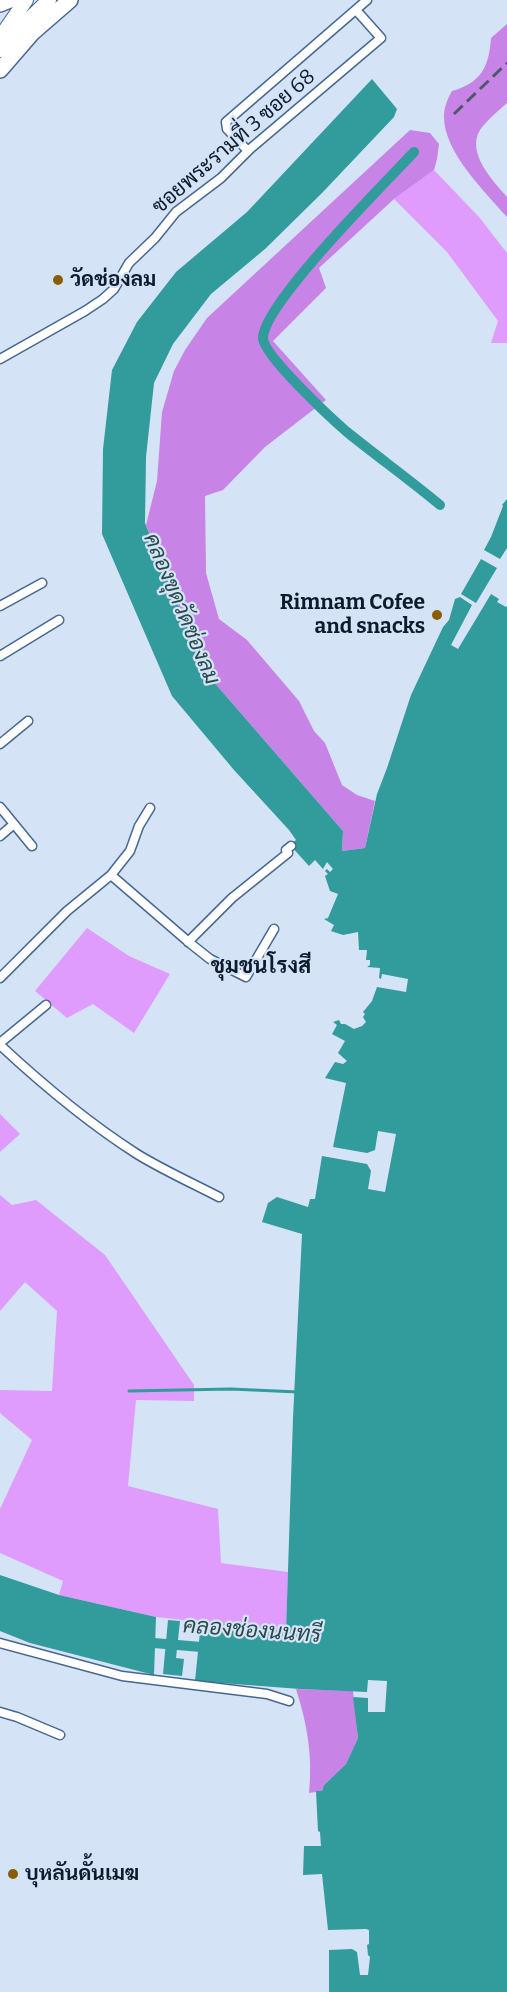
<!DOCTYPE html>
<html>
<head>
<meta charset="utf-8">
<style>
  body { margin:0 }
  canvas { display:block; background:#d4e3f6 }
</style>
</head>
<body>
<canvas width="507" height="1992"></canvas>
<script>
const ctx = document.querySelector('canvas').getContext('2d');
ctx.lineJoin = 'round';
function fill(path, color) {
  ctx.fillStyle = color;
  ctx.fill(path, 'evenodd');
}
function stroke(path, color, width, dash) {
  ctx.strokeStyle = color;
  ctx.lineWidth = width;
  ctx.lineCap = dash ? 'butt' : 'round';
  ctx.setLineDash(dash || []);
  ctx.stroke(path);
}
function write(font, color, halo, rows, align = 'center') {
  ctx.font = font + ' Bitter,Sarabun,serif';
  ctx.lineWidth = 4.5;
  ctx.setLineDash([]);
  ctx.textBaseline = 'middle';
  ctx.strokeStyle = halo;
  ctx.fillStyle = color;
  for (const [text, x, y, turn = 0] of rows) {
    ctx.save();
    ctx.translate(x, y);
    ctx.rotate((+turn || 0) * Math.PI / 180);
    ctx.textAlign = isNaN(turn) ? turn : align;
    if (halo) ctx.strokeText(text, 0, 0);
    ctx.fillText(text, 0, 0);
    ctx.restore();
  }
}
fill(new Path2D(`
  M434,170l45,47 28,36v90h-16l7,-22 -51,-69 -53,-53z
  M87,928l42,28 41,18 -36,59 -41,-29 -26,14 -32,-27z
  M0,1114l20,20 -20,18z
  M0,1195l12,10 24,-5 69,55 89,130v16l-58,-1 -8,86 90,23 3,54 67,9 -2,59 -130,-14 -97,-22 4,-14 -63,-28v-44l32,-69 -32,-27v-23l52,1 5,-80 -32,-29 -25,29z`), '#df9cfc');
fill(new Path2D(`
  M507,24v79c-9,8 -20,17 -27,27 -14,23 13,51 27,67v20c-22,-25 -63,-65 -63,-100 0,-10 3,-17 8,-26 29,-8 37,-24 39,-53z
  M410,130l20,3 9,11 -2,15 -3,11 -40,29 -75,69 7,20 -53,53 53,59 -61,47 -42,43 -18,6 1,77 13,46 28,21 52,61 15,30 11,12 17,42 15,10 18,6 -10,47 -23,3 1,-20 -137,-158 -60,-148 11,-44 5,-69 12,-41 11,-21 22,-32z
  M296,1689l57,2 5,47 -12,26 -22,21 -2,6 -13,2c4,-36 -2,-70 -13,-104z`), '#c883e6');
fill(new Path2D(`
  M372,79l25,30 -3,8 -72,76 -57,56 -54,45 -38,50 -19,39 -8,74 -1,66 61,150 137,158 -1,20 23,-3 12,-54 10,-26 24,-73 32,-68 6,-7 6,-21 5,-2 12,8 -21,40 7,4 33,-55 8,5 -2,3 9,5 1,-1v1386h-178v-42l23,-1 5,3 3,23h8l2,-18 -2,-2 -1,-10 2,-1v-14l-3,-1 -38,1 -6,-56 -19,1 1,-29h17l-1,-14 -2,-1 -2,-40h6l2,-6 22,-21 12,-26 -5,-41 15,1v14h17l2,-31 -19,-1 -1,12 -67,-3 -105,-8 6,-59 85,9 7,-213 9,-184 -40,-12 6,-19 9,-6 31,10 2,-8h5l7,-43 45,8 4,7 -3,18 17,3 11,-58 -18,-3 -3,19 -8,3 -34,-6 13,-64 -21,-5 10,-16 8,2 4,-3 -9,-8 7,-12 -13,-7 5,-9 -4,-3 6,-2 2,4h4l9,5 8,-3 4,-4 -3,-5 2,-3 -2,-2 9,-11 5,-14 29,5 2,-13 -26,-5 -1,5 -2,-1 1,-10 -13,-1 3,-2v-5h-4l1,-10h-8l-1,-18 -15,3 -12,-4 3,-6 -10,-6 4,-1 10,-24 -8,-3 -5,-15 3,-2 -3,-3 2,-2 3,3 3,-3 -6,-7 -4,7 -8,-9 -6,6 -19,-21 6,-5 -7,-10 -55,-60 -62,-74 -70,-162 1,-85 9,-79 25,-48 39,-50 71,-60z
  M507,499v49l-7,11 -16,-9 7,-13 12,-31 -1,-1z
  M481,559l16,9 -21,35 -15,-9z
  M0,1575l59,20 97,22 -2,58 -124,-32 -30,-12z
  M168,1620l12,1 -4,37 8,1 -2,17 -19,-2z`), '#329b9b');
stroke(new Path2D(`
  M129,1391l102,-2 67,3`), '#329b9b', 3);
stroke(new Path2D(`
  M414,152c-28,30 -151,152 -151,186 0,17 69,81 84,94 31,25 63,48 93,73
  M142,1642l71,6`), '#329b9b', 10);
const street = new Path2D(`
  M248,151l-21,-22 -1,-7 141,-122
  M0,359l85,-48 18,-12 11,-10 15,-26 26,-25 21,-26 45,-34 29,-29 131,-111 -25,-28
  M0,606l42,-23
  M0,656l59,-36
  M0,744l28,-23
  M0,807l32,39
  M0,836l14,-12
  M111,875l19,-24 9,-25 11,-18
  M188,942l44,-44 56,-45 -2,-3 5,-4
  M0,978l67,-67 44,-36 80,69 19,15 36,18 28,-48
  M0,1043l46,-38
  M0,1045c43,40 87,77 137,109 26,16 55,29 82,43
  M0,1643l122,33 145,18 22,7
  M0,1712l17,5 43,18`);
const primary = new Path2D(`
  M0,38l26,-38
  M0,50l21,-23 28,-27`);
const highway = new Path2D(`
  M0,4l10,-4
  M0,70l32,-37 38,-33`);
stroke(street, '#476790', 11);
stroke(primary, '#476790', 16);
stroke(highway, '#476790', 18);
stroke(street, '#fff', 8);
stroke(primary, '#fff', 14);
stroke(highway, '#fff', 15);
stroke(new Path2D(`
  M454,114l53,-51`), '#4c596b', 3, [12, 6]);
for (const [x, y, r, color] of [
  [58,280,6,"#8b5d02"],
  [437,615,6,"#8b5d02"],
  [13,1874,6,"#8b5d02"]
]) {
  const dot = new Path2D();
  dot.arc(x, y, r, 0, 2 * Math.PI);
  ctx.fillStyle = color;
  ctx.fill(dot);
  stroke(dot, '#d4e3f6', 2);
}
write('21px', '#0e1b2c', '#d4e3f6', [
  ["ซอยพระรามที่ 3 ซอย 68",234,142,-41]
]);
write('bold 21px', '#0e1b2c', '#d4e3f6', [
  ["วัดช่องลม",70,280],
  ["Rimnam Cofee",425,603,"right"],
  ["and snacks",425,627,"right"],
  ["บุหลันดั้นเมฆ",25,1874]
], 'left');
write('italic 22px', '#2a4a49', '#d4e3f6', [
  ["คลองขุดวัดช่องลม",181,609,67],
  ["คลองช่องนนทรี",252,1631,4]
]);
write('bold 22px', '#0e1b2c', '#d4e3f6', [
  ["ชุมชนโรงสี",261,967]
]);
</script>
</body>
</html>
